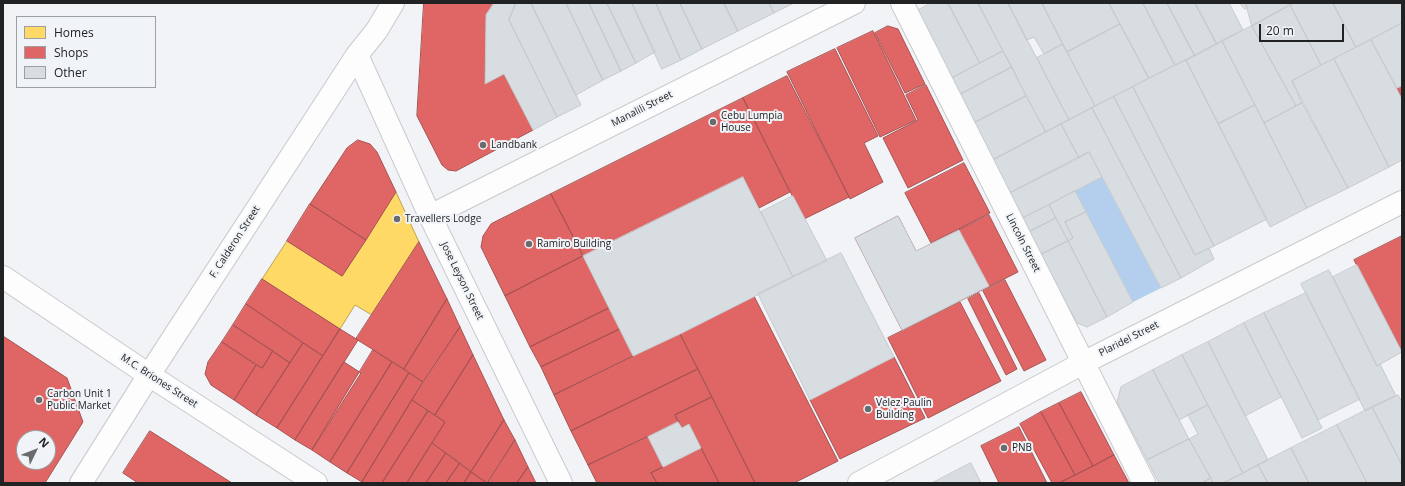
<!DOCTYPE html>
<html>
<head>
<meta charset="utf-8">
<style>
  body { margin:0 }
  #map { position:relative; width:1405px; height:486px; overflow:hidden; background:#f1f3f6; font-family:"Open Sans",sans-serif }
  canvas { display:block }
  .frame { position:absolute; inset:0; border:4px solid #212223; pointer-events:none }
  .legend { position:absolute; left:16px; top:16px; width:140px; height:72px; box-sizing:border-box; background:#f0f3f7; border:1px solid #9d9fa2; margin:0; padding:5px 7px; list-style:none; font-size:12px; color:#212223 }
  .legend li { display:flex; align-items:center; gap:8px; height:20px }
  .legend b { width:20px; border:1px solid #9d9fa2 }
  .north { position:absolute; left:16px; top:430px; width:40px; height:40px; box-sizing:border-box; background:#f0f3f7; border:1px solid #9d9fa2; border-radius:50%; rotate:47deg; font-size:11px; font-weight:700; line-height:16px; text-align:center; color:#212223 }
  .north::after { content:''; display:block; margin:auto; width:14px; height:18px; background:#6a6b6d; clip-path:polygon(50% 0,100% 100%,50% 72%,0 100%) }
  .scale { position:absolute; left:1259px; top:24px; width:85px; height:18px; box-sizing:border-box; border:2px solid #212223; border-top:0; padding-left:5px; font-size:12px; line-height:14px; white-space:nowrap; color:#212223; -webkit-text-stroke:3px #f0f3f7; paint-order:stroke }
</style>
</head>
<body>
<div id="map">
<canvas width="1405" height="486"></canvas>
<div class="frame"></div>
<ul class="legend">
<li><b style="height:11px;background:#ffd966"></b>Homes</li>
<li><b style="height:11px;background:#e06666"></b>Shops</li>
<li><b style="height:11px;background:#d8dde2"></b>Other</li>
</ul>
<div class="north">N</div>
<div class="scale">20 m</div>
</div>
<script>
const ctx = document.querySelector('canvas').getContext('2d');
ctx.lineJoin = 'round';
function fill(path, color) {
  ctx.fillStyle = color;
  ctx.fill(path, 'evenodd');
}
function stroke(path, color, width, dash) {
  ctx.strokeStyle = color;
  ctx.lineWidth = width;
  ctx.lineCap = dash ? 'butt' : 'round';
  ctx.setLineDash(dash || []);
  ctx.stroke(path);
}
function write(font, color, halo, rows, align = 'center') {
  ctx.font = font + ' "Open Sans",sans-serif';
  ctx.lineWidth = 4;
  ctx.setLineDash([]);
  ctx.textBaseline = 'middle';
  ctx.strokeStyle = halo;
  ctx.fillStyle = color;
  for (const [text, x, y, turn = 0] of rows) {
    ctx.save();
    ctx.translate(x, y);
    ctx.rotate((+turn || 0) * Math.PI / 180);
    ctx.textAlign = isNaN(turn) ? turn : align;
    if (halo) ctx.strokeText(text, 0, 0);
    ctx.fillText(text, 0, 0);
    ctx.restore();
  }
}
fill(new Path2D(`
  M1102,177l59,111 -28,14 -58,-111z`), '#b3cfed');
const homes = new Path2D(`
  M396,192l23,50 -47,73 -17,-10 -15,24 -78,-50 25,-38 55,35z`);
fill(homes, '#ffd966');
stroke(homes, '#bca252', 1);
const shops = new Path2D(`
  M424,3h70l-8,12 -1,69 19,-10 29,56 -77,41 -8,-1 -6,-5 -25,-49z
  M888,26l10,3 27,55 -20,9 -30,-60z
  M873,31l43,89 -36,17 -43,-89z
  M835,49l43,87 -14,7 19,39 -33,17 -63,-127z
  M787,76l62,121 -45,22 -61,-121z
  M926,85l37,75 -55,28 -25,-50 35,-18 -12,-25z
  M1402,86v13l-5,-11z
  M743,98l47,94 -31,16 -16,-31 -160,79 -32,-62z
  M358,140l12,4 7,8 19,40 -30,48 -56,-36 37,-56z
  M964,163l26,50 -59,30 -26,-50z
  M551,194l32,62 -78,40 -24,-49 2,-11 8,-12z
  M310,204l56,36 -24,36 -55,-35z
  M989,215l29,57 -116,58 -47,-92 43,-22 18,35z
  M1402,236v116l-48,-92z
  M419,242l28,57 -43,70 -48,-30z
  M583,256l26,52 -79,39 -25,-51z
  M262,279l78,50 -17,27 -77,-52z
  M1005,280l41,80 -22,11 -41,-80z
  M979,293l38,76 -11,6 -38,-76z
  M754,296l84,165 -44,22h-39l-75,-149z
  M447,299l13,28 -37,55 -19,-13z
  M960,302l41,79 -73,37 -40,-80z
  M246,304l57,39 -13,20 -57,-38z
  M609,308l11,21 -79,38 -11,-20z
  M233,325l40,26 -11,17 -40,-26z
  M460,327l13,28 -38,60 -23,-15z
  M340,329l18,11 -63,100 -18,-12z
  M620,329l13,27 -79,39 -13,-28z
  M680,334l18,35 -127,62 -17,-36z
  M3,336l64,42 16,44 -38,61h-42zM24,438h24v24h-24z
  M222,342l34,23 -22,35 -23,-15 -6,-11 3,-12z
  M303,343l20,13 -46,72 -21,-13z
  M373,350l19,12 -62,100 -18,-12z
  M273,351l17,12 -34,52 -22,-15 22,-35 6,3z
  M473,355l31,65 -33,52 -39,-29 13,-21 -10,-7z
  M894,357l31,61 -85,41 -30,-59z
  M344,362l17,11 -49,77 -17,-10z
  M392,362l17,11 -62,100 -17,-11z
  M698,369l14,28 -37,18 3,7 -90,43 -17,-34z
  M409,373l14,9 -61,100 -15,-9z
  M1081,392l33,63 -21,11 -34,-63z
  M712,397l43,86h-36l-30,-59 -7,4 -7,-13z
  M412,400l16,11 -46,72h-19l-1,-1z
  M1059,403l34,63 -18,9 -34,-63z
  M428,411l17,11 -38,61h-25z
  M1041,412l34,63 -16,8h-7l-32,-59z
  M504,420l11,20 -28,43 -16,-11z
  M1019,427l28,56h-48l-18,-37z
  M150,431l82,52h-94l-15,-10z
  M648,437l15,30 -12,6 6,10h-60l-9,-18z
  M515,440l13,27 -11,16h-29z
  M432,443l14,10 -20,30h-19z
  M701,448l18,35h-62l-6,-10z
  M446,453l14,10 -14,20h-20z
  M1114,455l15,28h-70l34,-17z
  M460,463l11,9 -7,11h-18z
  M528,467l8,16h-19z
  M471,472l16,11h-23z`);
fill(shops, '#e06666');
stroke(shops, '#a75252', 1);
const building = new Path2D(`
  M494,3h22l-7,17 48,97 -24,13 -29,-56 -19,10 1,-69z
  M516,3h15l50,102 -24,12 -48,-97z
  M531,3h35l37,77 -27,15z
  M566,3h23l32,68 -18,9z
  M589,3h18l29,60 -15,8z
  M607,3h25l23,49 -19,11z
  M632,3h24l25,57 -19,9z
  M656,3h24l22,46 -21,11z
  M680,3h44l14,28 -36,18z
  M724,3h45l5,10 -36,18z
  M769,3h25l-20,10z
  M931,3h17l32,60 -32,17 -35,-67z
  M948,3h30l25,48 -23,12z
  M978,3h30l61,117 -23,12z
  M1008,3h34l21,41 -19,10 -10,-17 -7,3z
  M1042,3h67l11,21 -53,28z
  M1109,3h34l32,62 -26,13z
  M1143,3h24l28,53 -20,9z
  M1167,3h28l22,41 -22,12z
  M1195,3h34l14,27 -26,14z
  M1240,3h6l1,5 -2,1z
  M1246,3h48l-42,23z
  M1294,3h39l23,44 -35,18 -31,-60z
  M1333,3h69v20l-46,24z
  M1290,5l31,60 -29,16 10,22 -6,3 -44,-80z
  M1402,23v63l-5,2 -26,-48z
  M1120,24l29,54 -54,28 -28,-54z
  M1252,26l44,80 -32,17 -42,-82z
  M1371,40l31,59v61l-13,7 -55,-108z
  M1222,41l33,64 -37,19 -32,-64z
  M1063,44l32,62 -26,14 -32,-62z
  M1003,51l9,16 -55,29 -9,-16z
  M1334,59l55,108 -41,21 -56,-107z
  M1186,60l81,159 -53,27 -81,-159z
  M1012,67l14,29 -54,28 -15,-28z
  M1133,87l81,159 -19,9 -81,-158z
  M1026,96l20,36 -55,29 -19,-37z
  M1114,97l81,158 14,-7 5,11 -33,19 -89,-170z
  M1302,103l46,85 -41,20 -43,-85z
  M1255,105l52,103 -37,19 -52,-103z
  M1092,108l89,170 -20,10 -72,-136 -10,6 -18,-34z
  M1061,124l18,34 -71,36 -17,-33z
  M1089,152l13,25 -81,42 -13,-25z
  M743,177l50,100 -113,57 -47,22 -50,-100z
  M1075,191l11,21 -21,10 8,16 -5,3 -19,-36z
  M793,196l34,65 -34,16 -32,-65z
  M1049,205l7,13 -27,14 -8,-13z
  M1086,212l47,90 -26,15 -39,-76 5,-3 -8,-16z
  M898,216l18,35 43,-21 30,56 -87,44 -47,-92z
  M1056,218l12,23 -28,14 -11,-23z
  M1068,241l39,76 -20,10 -10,-4 -37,-68z
  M841,253l53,104 -84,43 -52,-106z
  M1357,265l45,87 -25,14 -44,-89z
  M1329,270l48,96 3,-2 16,32 -31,15 -64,-127z
  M1306,293l54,106 -42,21 -54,-107z
  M1264,313l58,115 -20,10 -58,-115z
  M1244,323l37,74 -36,19 -37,-74z
  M1208,342l60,118 -25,13 -61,-118z
  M1182,355l26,50 -29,15 -26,-50z
  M1153,370l36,69 -42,21 -30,-58 4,-15z
  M1398,395l4,7v63l-30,-58z
  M1208,405l35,68 -20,10h-10l-24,-44 9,-5 -10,-19z
  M1372,407l30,58v18h-35l-30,-58z
  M678,422l4,6 7,-4 12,24 -38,19 -15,-30z
  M1337,425l30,58h-58l-18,-35z
  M1189,439l22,39 -9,5h-43l-12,-23z
  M1291,448l18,35h-41l-10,-18z
  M971,463l10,20h-49z
  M1258,465l10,18h-45l20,-10z
  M1211,478l2,5h-11z`);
fill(building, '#d8dde2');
stroke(building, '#c7c9cb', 1);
const tertiary = new Path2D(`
  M902,3l242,480
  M357,55l73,161 131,267
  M430,216l424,-213
  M3,277l146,98 167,108
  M81,483l68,-108 208,-320 20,-25 16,-27
  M859,483l224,-120 319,-161`);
stroke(tertiary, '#c9cacd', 24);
stroke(tertiary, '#fdfdfe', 22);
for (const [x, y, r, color] of [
  [713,122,4,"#6a6b6d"],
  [483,145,4,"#6a6b6d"],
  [397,219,4,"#6a6b6d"],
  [529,244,4,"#6a6b6d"],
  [39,400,4,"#6a6b6d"],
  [868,409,4,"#6a6b6d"],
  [1004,448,4,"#6a6b6d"]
]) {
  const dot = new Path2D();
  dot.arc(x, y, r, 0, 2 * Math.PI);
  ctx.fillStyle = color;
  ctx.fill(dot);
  stroke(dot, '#f0f3f7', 1.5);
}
write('10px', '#212223', '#f0f3f7', [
  ["Manalili Street",642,109,-27],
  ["F. Calderon Street",235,242,-57],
  ["Lincoln Street",1023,243,63],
  ["Jose Leyson Street",462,281,64],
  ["Plaridel Street",1129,339,-27],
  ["M.C. Briones Street",159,381,33]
]);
write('10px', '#212223', '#f0f3f7', [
  ["Cebu Lumpia",721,116],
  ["House",721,128],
  ["Landbank",491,145],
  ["Travellers Lodge",405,219],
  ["Ramiro Building",537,244],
  ["Carbon Unit 1",47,394],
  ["Public Market",47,406],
  ["Velez Paulin",876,403],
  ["Building",876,415],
  ["PNB",1012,448]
], 'left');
</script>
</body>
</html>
